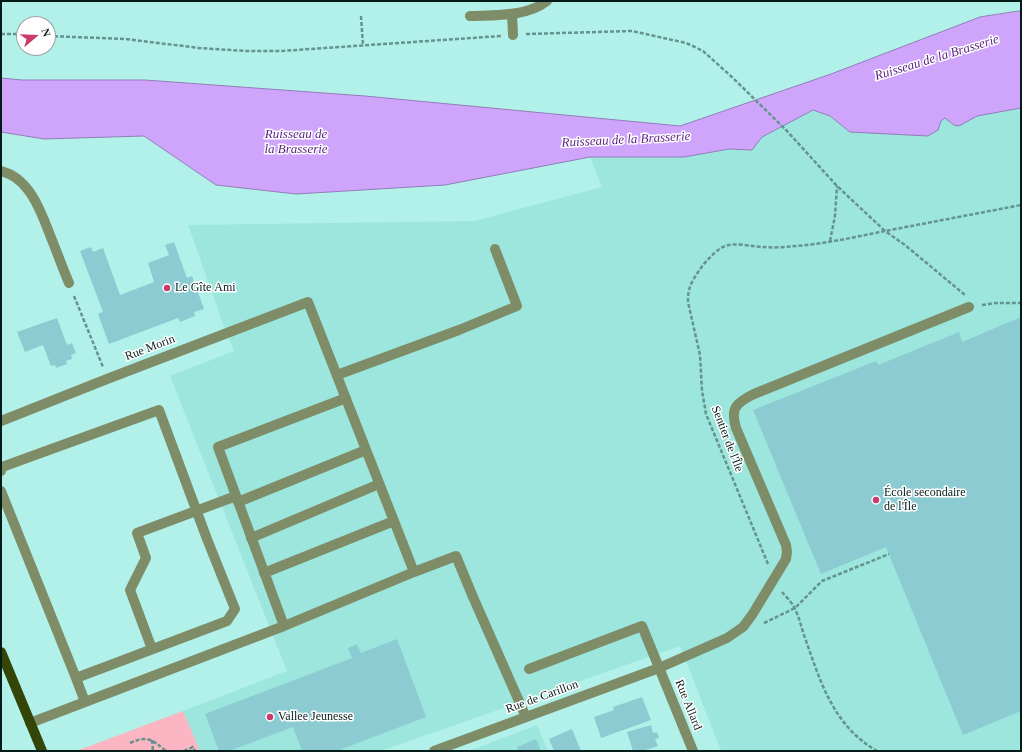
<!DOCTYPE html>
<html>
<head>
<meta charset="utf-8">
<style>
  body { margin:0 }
  #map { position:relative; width:1022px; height:752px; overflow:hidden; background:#b2f1e9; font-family:Georgia,serif }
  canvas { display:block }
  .frame { position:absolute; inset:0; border:2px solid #031c1a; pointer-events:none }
  .north { position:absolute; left:16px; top:16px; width:40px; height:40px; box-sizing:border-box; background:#fff; border:1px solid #9aa4a3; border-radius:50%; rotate:71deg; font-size:11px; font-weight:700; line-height:16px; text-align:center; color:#031c1a }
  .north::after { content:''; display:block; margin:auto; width:14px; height:18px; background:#c93b68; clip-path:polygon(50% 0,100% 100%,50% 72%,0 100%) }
</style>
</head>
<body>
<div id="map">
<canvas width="1022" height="752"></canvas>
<div class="frame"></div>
<div class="north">N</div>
</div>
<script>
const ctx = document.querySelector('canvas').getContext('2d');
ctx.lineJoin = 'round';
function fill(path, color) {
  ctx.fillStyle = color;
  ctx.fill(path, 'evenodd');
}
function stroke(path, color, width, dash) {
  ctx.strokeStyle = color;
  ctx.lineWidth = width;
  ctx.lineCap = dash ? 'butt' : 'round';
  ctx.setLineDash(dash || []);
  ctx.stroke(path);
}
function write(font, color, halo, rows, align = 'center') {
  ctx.font = font + ' Georgia,serif';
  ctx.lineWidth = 3;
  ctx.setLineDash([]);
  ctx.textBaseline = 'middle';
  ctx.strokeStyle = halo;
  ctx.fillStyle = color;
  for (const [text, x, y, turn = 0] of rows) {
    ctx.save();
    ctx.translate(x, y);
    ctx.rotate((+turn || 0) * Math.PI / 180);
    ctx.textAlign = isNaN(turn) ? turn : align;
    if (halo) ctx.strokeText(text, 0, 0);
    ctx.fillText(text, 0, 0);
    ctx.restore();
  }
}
fill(new Path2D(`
  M1021,108v643h-300l-41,-105 -299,105h-181l-17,-40 104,-40 -117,-295 64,-25 -13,-33 -33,-93 286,-4 128,-34 -12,-30h94l45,-8 23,1 10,-13 51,-27 17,6 20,16 91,-11 4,-3 9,7 23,-9z
  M537,725l11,26h-79z`), '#9ce6dd');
fill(new Path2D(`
  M183,711l17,40h-120l-1,-1z`), '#fbb5c3');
const water = new Path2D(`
  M1021,11v97l-44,8 -18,10 -5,-1 -9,-7 -4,3 -3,9 -10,6 -78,-4 -20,-16 -17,-6 -51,27 -10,13 -23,-1 -45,8h-94l-145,28 -149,9 -80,-9 -72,-49 -100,3 -43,-7v-54l21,2h123l220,16 315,30 151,-52 149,-57z`);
fill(water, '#cfa5fc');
stroke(water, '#927cb8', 1);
fill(new Path2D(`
  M174,242l13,36 5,-2 12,33 -10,3 1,4 -15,6 -2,-4 -69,26 -11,-30 5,-2 -23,-61 11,-4 2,5 10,-4 17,47 34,-13 -6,-19 21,-8 -4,-10z
  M1021,317v394l-58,24 -77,-188 -65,27 -68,-164 123,-49 2,4 81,-33 3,10z
  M57,318l10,27 5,-2 4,10 -5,2 1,4 -6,2 1,3 -11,4 -1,-3 -4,1 -8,-21 -18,7 -8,-20z
  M397,639l29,78 -84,32 1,2h-41l-9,-24 -64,24h-10l-14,-37 147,-56 -4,-10 9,-4 4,9z
  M642,697l9,23 -50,18 -7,-21 20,-7 -1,-3z
  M651,725l2,8 4,-1 2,6 -4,1 3,7 -16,5h-9l-6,-19z
  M572,729l9,22h-27l-5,-12z
  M536,739l5,12h-23l-1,-4z`), '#8dcbd3');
stroke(new Path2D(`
  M361,16l2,30
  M1,34h23
  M526,34l106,-3 54,12 9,4 8,4 30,27 54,53 50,55 48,45 136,-26
  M48,36l78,3 73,9 47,3h35l220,-15
  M830,241l5,-25 2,-30
  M74,296l29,71
  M982,305l14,-2h25
  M768,564l-62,-150 -4,-23 -2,-36 -12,-53c0,-4 0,-8 1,-12 3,-13 23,-39 36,-44 12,-4 27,1 39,1 10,1 21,0 31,-1 30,-2 60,-9 90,-15l20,14 60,50
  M782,592c4,5 10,10 13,17 4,8 6,17 9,26 16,45 28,90 73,116
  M764,623l31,-15 27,-27 67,-27
  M152,740l1,11
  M130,743c18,-8 22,-3 36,8
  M184,751l9,-4 2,4`), '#65938d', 2.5, [4, 2]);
stroke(new Path2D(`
  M512,14l1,21
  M470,16c25,-1 56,1 77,-15
  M1,171c30,7 41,44 51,69 6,15 11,29 17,43
  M337,375l122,-45 58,-24 -22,-57
  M346,398l-128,49 66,179 130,-54
  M1,421l106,-42 201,-77 106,270 42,-16 17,41 53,120
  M1,471l1,-4 157,-57 48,129 28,70 -8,12 -151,57 -75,-187
  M238,502l128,-52
  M251,538l128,-54
  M264,573l130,-52
  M152,649l-22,-59 16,-32 -9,-25 99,-37
  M529,669l113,-43 51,125
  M76,678l9,24
  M30,723l254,-97
  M434,751l225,-83 68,-30 16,-11 9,-12 34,-56 1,-7 -1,-7 -50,-117c-6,-20 0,-25 18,-34l215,-87`), '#7e8d67', 10);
stroke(new Path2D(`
  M1,652l41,99`), '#334607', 10);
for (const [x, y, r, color] of [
  [167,288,4,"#c93b68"],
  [876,500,4,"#c93b68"],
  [270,717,4,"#c93b68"]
]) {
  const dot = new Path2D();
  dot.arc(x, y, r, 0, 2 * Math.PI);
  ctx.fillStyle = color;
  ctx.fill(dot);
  stroke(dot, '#fff', 1.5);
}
write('12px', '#031c1a', '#fff', [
  ["Le Gîte Ami",175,288],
  ["École secondaire",884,493],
  ["de l'Île",884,507],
  ["Vallee Jeunesse",278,717]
], 'left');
write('12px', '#031c1a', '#fff', [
  ["Rue Morin",150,348,-21],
  ["Sentier de l'Île",727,439,69],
  ["Rue de Carillon",542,697,-20],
  ["Rue Allard",688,705,68]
]);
write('italic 13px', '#571e82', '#fff', [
  ["Ruisseau de la Brasserie",937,58,-17],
  ["Ruisseau de",296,135],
  ["la Brasserie",296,150],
  ["Ruisseau de la Brasserie",626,140,-3]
]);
</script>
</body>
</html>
